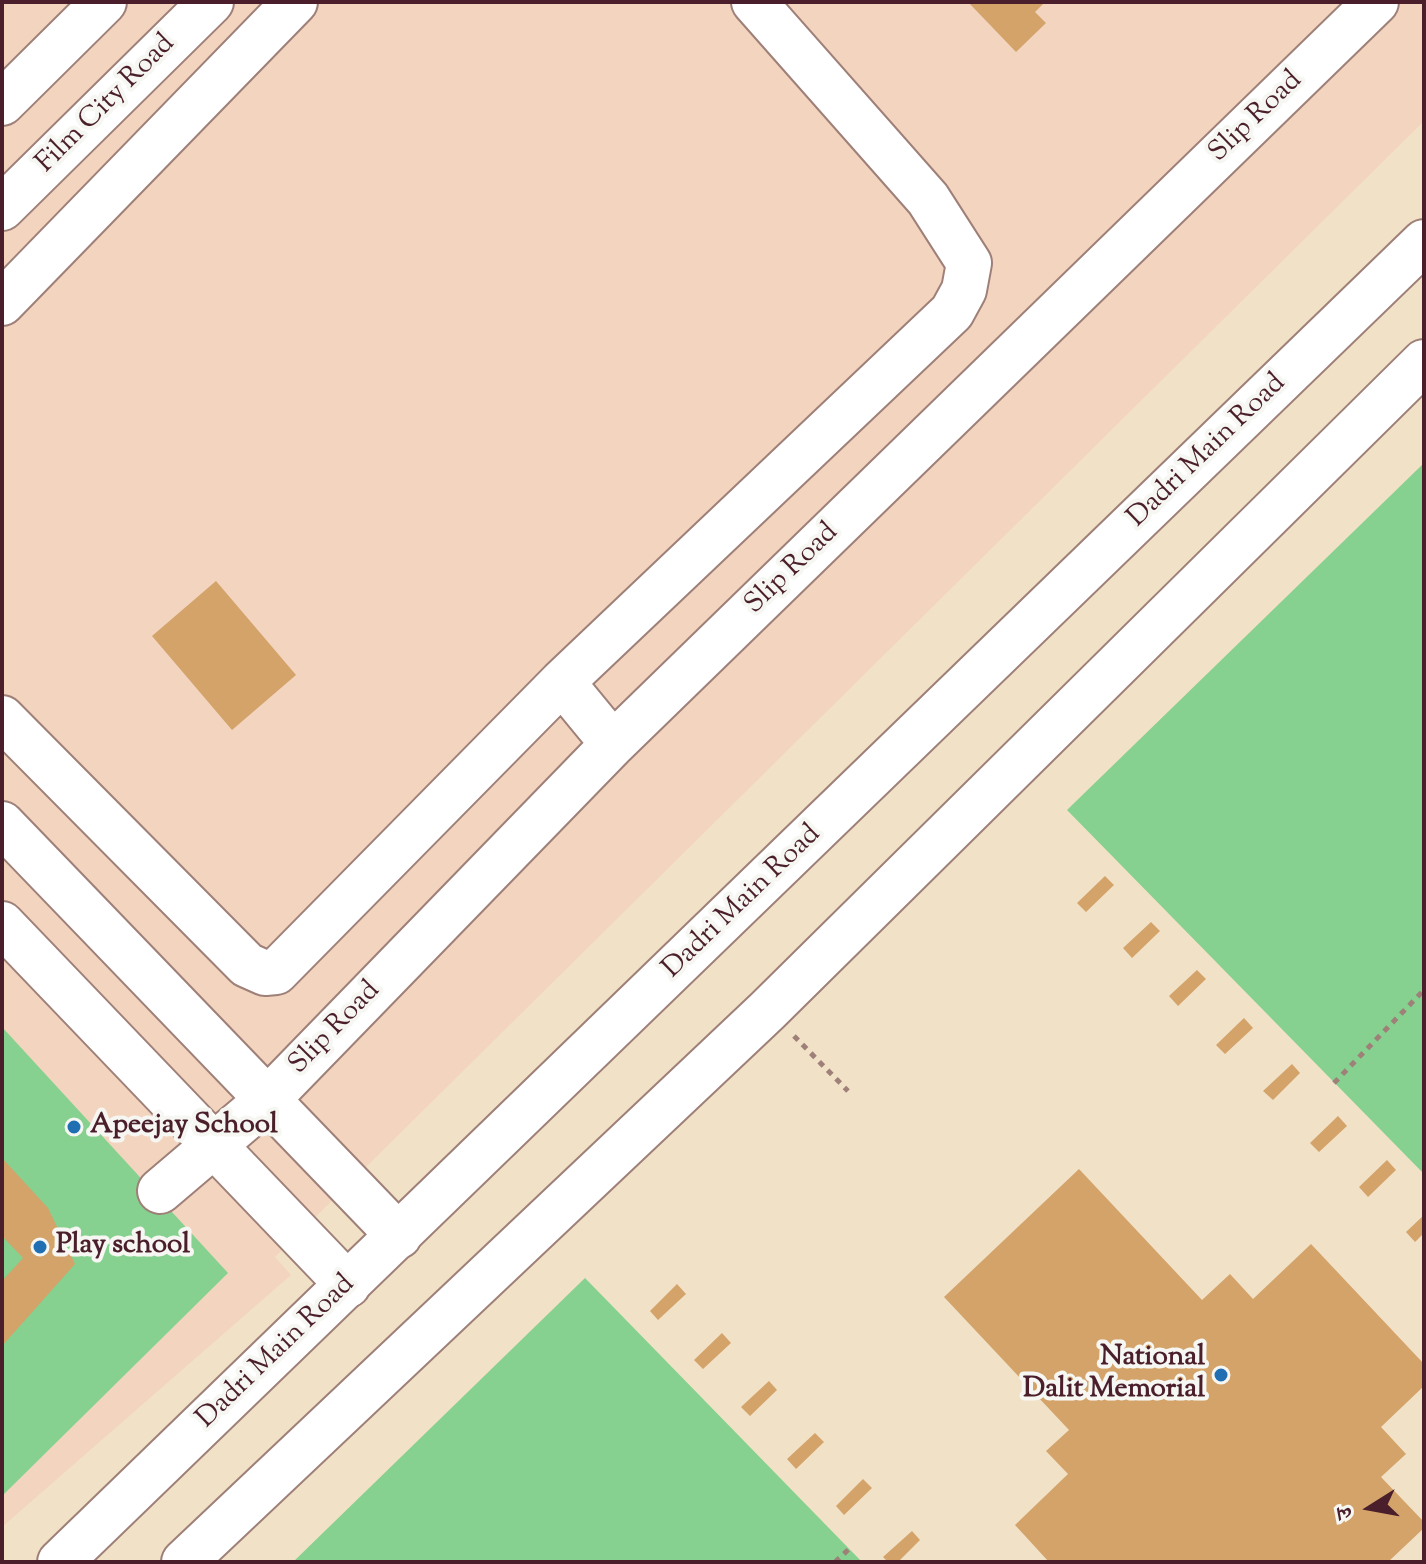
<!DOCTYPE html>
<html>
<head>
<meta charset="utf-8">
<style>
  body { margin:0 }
  #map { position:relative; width:1426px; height:1564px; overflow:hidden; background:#f1e1c7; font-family:"Sorts Mill Goudy","Noto Serif Devanagari",serif }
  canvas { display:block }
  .frame { position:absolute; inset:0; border:4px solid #4a1f2b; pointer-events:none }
  .north { position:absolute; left:1330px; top:1468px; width:80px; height:80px; -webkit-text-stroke:6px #f6f6f2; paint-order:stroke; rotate:259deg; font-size:22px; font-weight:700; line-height:32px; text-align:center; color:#4a1f2b }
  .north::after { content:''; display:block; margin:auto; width:28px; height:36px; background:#4a1f2b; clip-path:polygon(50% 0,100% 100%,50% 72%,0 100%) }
</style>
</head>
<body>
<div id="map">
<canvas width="1426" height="1564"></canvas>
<div class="frame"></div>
<div class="north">उ</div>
</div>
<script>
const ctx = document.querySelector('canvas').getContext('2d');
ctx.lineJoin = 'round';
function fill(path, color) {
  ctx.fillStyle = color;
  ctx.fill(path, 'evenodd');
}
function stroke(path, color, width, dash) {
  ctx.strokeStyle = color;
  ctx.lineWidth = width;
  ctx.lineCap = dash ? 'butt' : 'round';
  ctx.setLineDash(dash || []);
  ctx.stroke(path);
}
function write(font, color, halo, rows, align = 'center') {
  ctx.font = font + ' "Sorts Mill Goudy",serif';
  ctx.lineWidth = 8;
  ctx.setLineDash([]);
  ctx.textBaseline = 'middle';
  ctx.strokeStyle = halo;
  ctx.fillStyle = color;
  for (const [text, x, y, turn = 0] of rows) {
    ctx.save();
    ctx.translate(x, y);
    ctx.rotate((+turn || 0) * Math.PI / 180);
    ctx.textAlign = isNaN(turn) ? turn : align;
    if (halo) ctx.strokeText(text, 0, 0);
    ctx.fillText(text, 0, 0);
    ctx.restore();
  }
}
fill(new Path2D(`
  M2,2h1422v119l-1149,1136 16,18 -289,252z`), '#f3d4bf');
fill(new Path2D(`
  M1424,463v711l-357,-364z
  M2,1027l226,246 -226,223z
  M585,1278l277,284h-569z`), '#86d18f');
fill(new Path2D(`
  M968,2h77l-10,10 11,11 -30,29z
  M216,581l80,94 -64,55 -80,-94z
  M1105,876l9,9 -28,27 -9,-9z
  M1151,922l9,9 -28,27 -9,-10z
  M1197,970l9,9 -28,27 -9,-10z
  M1244,1018l9,10 -28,26 -9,-9z
  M1292,1064l8,9 -27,27 -10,-9z
  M1338,1116l9,10 -28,26 -9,-9z
  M2,1158l46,50 27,56 -73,82v-65l21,-23 -21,-22z
  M1387,1160l9,10 -28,27 -9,-10z
  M1079,1169l123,131 28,-26 23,25 58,-55 113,120v22l-43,41 25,27 -25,23 43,45v6l-36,34h-339l-34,-37 53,-51 -22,-23 23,-21 -125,-133z
  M1424,1215v18l-9,9 -9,-10z
  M677,1284l9,10 -28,26 -8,-9z
  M722,1333l9,10 -28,26 -9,-9z
  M769,1381l8,9 -27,26 -9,-9z
  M815,1433l9,9 -28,27 -9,-10z
  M863,1479l9,9 -28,27 -8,-9z
  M912,1531l8,9 -22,22h-10l-5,-5z`), '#d3a36a');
const minor = new Path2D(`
  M2,103l102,-101
  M2,208l209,-206
  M2,303l293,-301
  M562,682l390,-370 12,-22 5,-27 -41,-64 -174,-197
  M2,718l245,247 18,8 11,-1 286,-290 51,62
  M2,824l397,412
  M2,924l346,361
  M160,1191l107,-91 346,-356 763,-742`);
const highway = new Path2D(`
  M60,1562l1364,-1320
  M184,1562l583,-551 657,-649`);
stroke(minor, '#9e8079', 48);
stroke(highway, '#9e8079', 48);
stroke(new Path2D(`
  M794,1036l54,55
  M1334,1083l90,-93
  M835,1562l14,-13`), '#9e8079', 5, [6, 6]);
stroke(minor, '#fff', 44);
stroke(highway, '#fff', 44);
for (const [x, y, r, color] of [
  [74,1127,8,"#1f6fb2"],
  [40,1247,8,"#1f6fb2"],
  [1221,1375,8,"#1f6fb2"]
]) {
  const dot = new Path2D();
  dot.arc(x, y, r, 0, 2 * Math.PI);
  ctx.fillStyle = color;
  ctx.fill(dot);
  stroke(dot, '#f6f6f2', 3);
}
write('28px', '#4a1f2b', '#f6f6f2', [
  ["Film City Road",107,105,-45],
  ["Slip Road",1257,118,-44],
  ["Dadri Main Road",1208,452,-44],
  ["Slip Road",793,570,-44],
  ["Dadri Main Road",743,903,-44],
  ["Slip Road",336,1029,-46],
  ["Dadri Main Road",277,1353,-44]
]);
write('bold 28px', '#4a1f2b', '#f6f6f2', [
  ["Apeejay School",90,1127],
  ["Play school",56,1247],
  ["National",1205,1359,"right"],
  ["Dalit Memorial",1205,1391,"right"]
], 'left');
</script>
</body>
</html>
